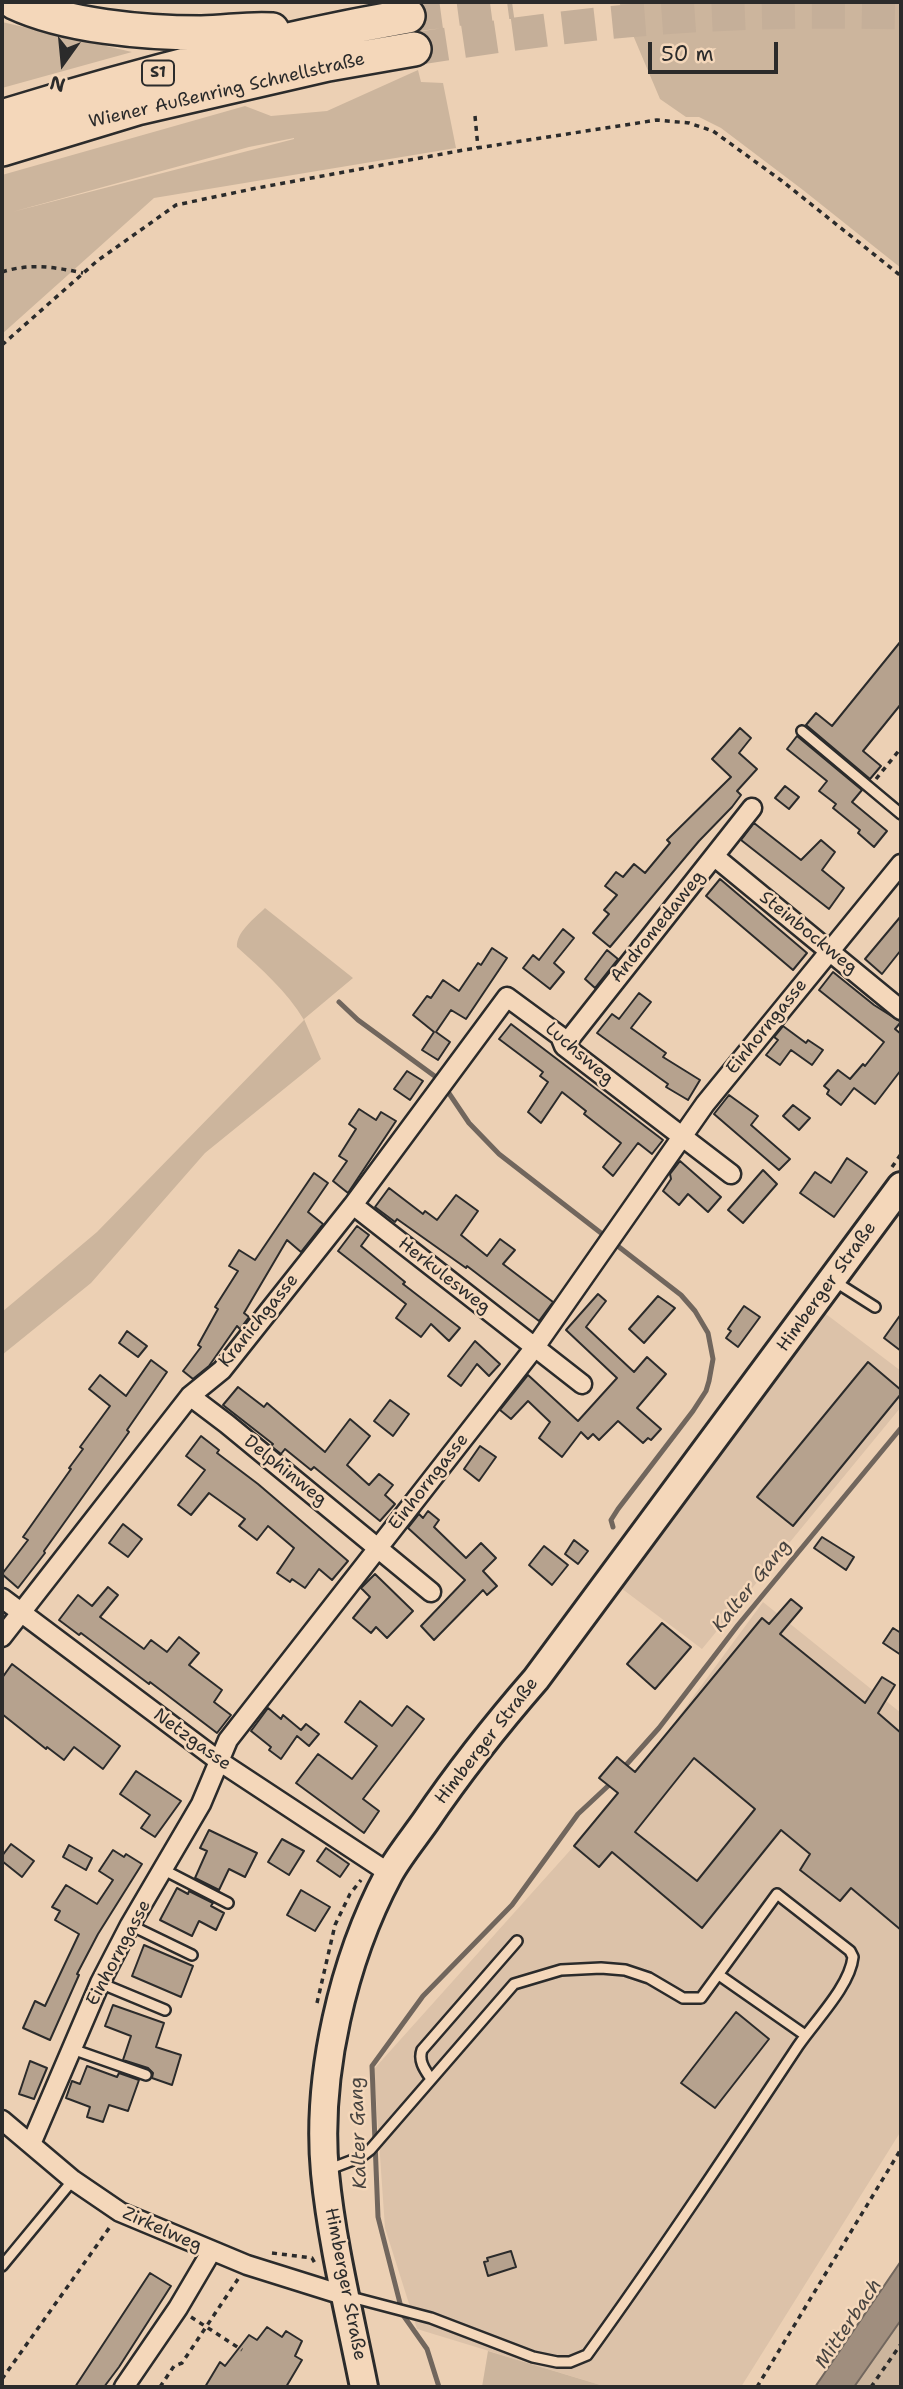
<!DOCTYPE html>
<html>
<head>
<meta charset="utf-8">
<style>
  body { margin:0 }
  #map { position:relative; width:903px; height:2389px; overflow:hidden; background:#ecd0b4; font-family:"Shantell Sans",sans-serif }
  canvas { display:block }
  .frame { position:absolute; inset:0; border:4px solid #2b2b2b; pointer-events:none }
  .north { position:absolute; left:28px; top:28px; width:70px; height:70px; -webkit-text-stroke:5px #f4d7ba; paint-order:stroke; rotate:195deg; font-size:19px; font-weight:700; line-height:28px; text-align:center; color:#2b2b2b }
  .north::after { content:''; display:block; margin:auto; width:24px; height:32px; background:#2b2b2b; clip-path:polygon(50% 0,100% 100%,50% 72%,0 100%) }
  .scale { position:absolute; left:648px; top:42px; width:130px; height:32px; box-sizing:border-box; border:4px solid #2b2b2b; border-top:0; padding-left:9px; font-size:21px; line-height:24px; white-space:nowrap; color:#2b2b2b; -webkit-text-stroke:5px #f4d7ba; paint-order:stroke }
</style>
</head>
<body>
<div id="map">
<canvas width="903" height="2389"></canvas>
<div class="frame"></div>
<div class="north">N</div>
<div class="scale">50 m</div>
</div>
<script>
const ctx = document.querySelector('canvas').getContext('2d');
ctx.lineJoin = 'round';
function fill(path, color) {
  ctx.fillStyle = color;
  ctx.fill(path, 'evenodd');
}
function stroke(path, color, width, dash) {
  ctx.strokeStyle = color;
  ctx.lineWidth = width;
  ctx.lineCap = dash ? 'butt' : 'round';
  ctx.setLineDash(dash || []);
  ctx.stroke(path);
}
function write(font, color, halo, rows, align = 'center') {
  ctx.font = font + ' "Shantell Sans",sans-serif';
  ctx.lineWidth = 5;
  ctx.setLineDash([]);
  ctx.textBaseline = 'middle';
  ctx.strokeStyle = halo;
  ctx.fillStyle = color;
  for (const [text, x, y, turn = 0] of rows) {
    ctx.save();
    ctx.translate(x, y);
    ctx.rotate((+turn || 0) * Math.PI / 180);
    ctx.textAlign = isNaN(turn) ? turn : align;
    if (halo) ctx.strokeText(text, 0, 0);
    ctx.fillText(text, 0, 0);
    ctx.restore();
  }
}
fill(new Path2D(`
  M818,1308l83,63v36l-199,242 -89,-67z
  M763,1602l138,111v418l-160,256h-134l-190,-58 -32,-101 -11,-159 200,-223 43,-52 -18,-16 18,-21 19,14 29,-36z`), '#dcc2a9');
fill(new Path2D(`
  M619,2h282v266l-98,-78 -82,-62 -22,-11h-13l-26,-18z
  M2,22l130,30 -130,36z
  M418,70l3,12 22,1 13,65 -302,50 -152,136v-159l243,-69 26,10 56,-5zM294,138v1l-282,73 237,-65z
  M265,908l88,70 -49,41 17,40 -116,94 -114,130 -89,72v-43l95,-80 207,-212c-17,-29 -43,-51 -67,-73 -1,-15 18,-29 28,-39z
  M901,2320v67h-47z
  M488,2351l119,36h-125z`), '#ccb59d');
const water = new Path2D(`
  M901,2261v59l-47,67h-39z`);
fill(water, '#a08e7e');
stroke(water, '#71665d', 2);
stroke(new Path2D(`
  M339,1002l19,18 82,60 29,43 30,31 182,141 14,16 13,22 5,26 -4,22 -3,10 -13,20 -75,98 -7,11 2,7
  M626,1765l33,-37 79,-103 163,-197
  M439,2387l-12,-38 -24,-34 -25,-98 -6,-151 51,-70 89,-91 66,-91 30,-28`), '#71665d', 5);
const building = new Path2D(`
  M901,641v63l-38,47 18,15 -11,13 -64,-54 10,-12 16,13z
  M740,728l11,10 -12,15 18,16 -20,22 4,4 -9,12 -33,34 -89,106 -17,-14 16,-19 -5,-4 13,-15 -12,-9 11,-14 7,5 11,-13 11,9 25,-30 -3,-3 64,-63 -19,-18z
  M797,736l65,54 -10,12 35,29 -13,16 -16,-14 2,-3 -27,-22 3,-4 -17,-13 8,-10 -40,-32z
  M785,786l14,11 -10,12 -14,-11z
  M754,823l47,37 20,-20 14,12 -13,18 22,18 -15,21 -88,-69z
  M720,879l87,74 -14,17 -87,-74z
  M901,916v34l-19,24 -17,-15z
  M563,929l11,9 -20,25 10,9 -14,17 -27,-21 10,-13 6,5z
  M492,948l15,10 -41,61 -15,-9 -15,22 14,10 -12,18 -16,-10 12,-18 -21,-17 14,-19 4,2 12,-18 16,11 19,-28 3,2z
  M607,950l11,9 -23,29 -10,-9z
  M833,972l41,33 27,17 -6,7 6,5v36l-26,34 -21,-16 -13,17 -14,-11 2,-4 -5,-4 14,-16 12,9 13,-15 2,2 19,-24 -65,-52z
  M639,993l12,9 -20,26 35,25 -3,4 37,23 -12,20 -22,-13 2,-3 -71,-51 15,-19 7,5z
  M511,1024l152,116 -11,14 -14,-11 -25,33 -10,-9 18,-24 -37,-29 2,-3 -24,-19 -21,31 -13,-11 20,-30 -8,-6 3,-4 -44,-33z
  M783,1026l23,17 2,-3 15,10 -11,15 -21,-15 -11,15 -14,-10 12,-15 -4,-3z
  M407,1071l16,10 -13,19 -16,-11z
  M729,1095l29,21 -7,9 39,34 -11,11 -65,-56z
  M793,1105l17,13 -11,12 -16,-14z
  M359,1109l17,11 5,-8 15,9 -48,72 -15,-12 14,-20 -8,-5 17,-27 -7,-5z
  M847,1158l20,14 -33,45 -34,-24 15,-21 16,11z
  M680,1161l41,36 -13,15 -20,-18 -9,11 -16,-14 8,-12 -1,-5z
  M763,1170l14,14 -34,39 -15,-13z
  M314,1173l14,10 -20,29 15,12 -22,28 -14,-12 -43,73 5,4 -9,12 -3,-3 -28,40 -16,13 -10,-8 18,-24 -3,-2 20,-36 -3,-2 23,-36 -9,-5 10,-16 16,10z
  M389,1188l34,26 2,-3 12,9 19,-25 22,16 -17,24 26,21 13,-17 15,11 -12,14 50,38 -14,19 -72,-55 -1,2 -69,-49 -2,3 -20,-15z
  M357,1226l12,9 -8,11 44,36 -2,2 57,44 -11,13 -18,-17 -10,13 -25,-19 10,-14 -68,-53z
  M598,1294l8,7 -20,26 48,45 13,-15 19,17 -29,34 24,21 -10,11 -3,-2 -5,5 -25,-22 -19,19 -6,-6 -5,5 -7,-7 -19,25 -23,-19 11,-16 -22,-21 -17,18 -11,-9 28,-35 50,46 39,-43 -51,-48z
  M658,1296l17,12 -31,35 -15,-14z
  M744,1306l16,11 -22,30 -12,-9 5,-7 -3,-2z
  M901,1314v37l-17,-13z
  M127,1331l20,15 -9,11 -19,-14z
  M475,1341l25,23 -11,12 -12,-12 -16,22 -13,-10z
  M151,1360l16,12 -40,58 2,2 -85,119 1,2 -27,35 -16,-14 26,-34 -5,-3 48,-68 -2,-1 14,-19 -3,-2 30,-41 -21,-17 11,-14 26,21z
  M868,1362l33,28v4l-108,132 -36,-29z
  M238,1387l26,20 3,-4 58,49 25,-33 20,17 -23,29 22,20 10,-11 14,11 -8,10 10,9 -15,17 -66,-54 -3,3 -26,-21 -4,5 -10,-8 2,-2 -50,-39z
  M390,1400l19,14 -16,22 -19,-15z
  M201,1436l18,14 -2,3 41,31 90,77 -16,19 -13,-11 -14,19 -13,-9 -2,3 -13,-9 17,-25 -26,-22 -11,14 -18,-14 6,-7 -36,-26 -18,22 -13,-10 27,-35 -19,-14z
  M480,1446l16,11 -17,24 -15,-12z
  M428,1511l11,9 -5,7 32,31 15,-15 15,15 -13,13 14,15 -10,9 -4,-5 -49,50 -13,-14 44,-46 -57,-52 11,-14 4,4z
  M123,1524l19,15 -14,18 -19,-14z
  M822,1537l32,20 -8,13 -32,-22z
  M574,1540l14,11 -10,13 -13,-10z
  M544,1546l24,19 -16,20 -23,-20z
  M375,1574l38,37 -26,27 -11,-11 -5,6 -18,-15 17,-21 -9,-9z
  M108,1587l10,8 -18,22 44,32 7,-9 16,12 12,-15 20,16 -10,12 33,25 -8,12 17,13 -14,18 -67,-51 -1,2 -68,-51 -2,2 -20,-15 19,-25 14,11z
  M791,1599l11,9 -22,26 85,69 17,-26 13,8 -17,28 23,20v197l-50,-42 -11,13 -40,-31 10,-16 -29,-24 -79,98 -90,-76 -13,15 -25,-21 44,-53 -19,-15 18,-21 18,15 127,-154 7,6zM694,1758l61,51 -58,72 -62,-49z
  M662,1623l29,24 -36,42 -28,-25z
  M893,1628l8,5v22l-18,-12z
  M12,1664l108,82 -17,23 -29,-22 -10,13 -17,-13 -1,2 -44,-35v-36z
  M360,1701l32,25 15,-20 17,13 -61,80 16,12 -15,22 -68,-50 22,-29 34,25 25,-33 -32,-24z
  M268,1708l13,11 2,-4 18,15 5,-6 13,10 -10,12 -12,-10 -16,23 -12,-9 2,-3 -20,-16z
  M136,1771l45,30 -26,36 -14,-9 9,-13 -30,-21z
  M209,1830l48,23 -12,24 -16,-8 -10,21 -24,-12 12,-27 -7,-3z
  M282,1839l22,12 -15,24 -21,-13z
  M11,1844l23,17 -12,16 -20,-16v-5z
  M69,1845l23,13 -6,12 -23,-13z
  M326,1848l23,16 -9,13 -23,-16z
  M113,1850l11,7 2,-3 16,10 -44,70 -21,40 2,1 -29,65 -27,-12 12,-27 10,5 34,-72 -24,-14 5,-9 -8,-4 14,-22 31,19 16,-24 -14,-9z
  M177,1888l11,6 1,-3 24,12 -2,3 13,7 -8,17 -17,-9 -7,15 -32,-16z
  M301,1890l29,17 -15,24 -28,-16z
  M144,1945l49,21 -12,31 -49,-21z
  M113,2005l51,18 -8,24 25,8 -9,30 -20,-7 1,-5 -5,-5 -25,-8 8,-24 -26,-10z
  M736,2012l33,27 -54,69 -34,-25z
  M30,2061l17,7 -13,31 -15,-5z
  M87,2066l30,11 2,-4 20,7 -11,31 -19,-6 -6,17 -16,-5 3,-10 -24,-9 6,-17 8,3z
  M511,2251l5,16 -28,9 -4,-14 4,-1 -1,-3z
  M150,2273l21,13 -52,81 -15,20h-29z
  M267,2327l15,10 4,-6 16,10 -7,15 7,4 -16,27h-81l15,-25 5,4 24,-31 8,5z`);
fill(building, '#b6a28e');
stroke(building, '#2b2b2b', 2);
stroke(new Path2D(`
  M408,16l104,-14
  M414,49c79,-12 158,-24 237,-30 83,-7 167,-8 250,-6`), '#c5af99', 33, [33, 17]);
const lane = new Path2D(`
  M802,731l99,83
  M834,1281l41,26
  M164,1870l64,33
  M130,1925l62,30
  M719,1975l86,60
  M100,1983l65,27
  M72,2049l74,26
  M431,2079c-6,-9 -13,-18 -9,-29l95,-109
  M327,2170l34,-13 9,-7 144,-166 47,-14 40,-2 24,2 24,8 34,20h18l76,-104 73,57 3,6c-3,29 -38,64 -55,89 -69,104 -138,208 -211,309l-17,7h-13l-24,-5 -102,-39 -84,-22
  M2,2266l71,-86`);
const street = new Path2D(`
  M715,857l186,153
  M564,1046l188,-238
  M353,1205l229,179
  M190,1396l37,28 204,168
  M2,1598l217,163 170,112
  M2,1637l188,-241 32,-26 131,-165 154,-208 53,39 4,10 167,128
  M2,2120l71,60 47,32 127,53 99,31
  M31,2144l69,-161 30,-58 71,-121 27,-64 307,-393 170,-243 196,-240
  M124,2387l54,-79 33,-56`);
const secondary = new Path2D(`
  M364,2387c-14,-71 -32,-142 -39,-214 -9,-97 18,-213 64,-299 10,-18 24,-35 36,-52 34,-50 71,-97 111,-143l365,-493`);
const highway = new Path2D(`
  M14,2c51,24 131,31 187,31 24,0 47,-5 71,-3
  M2,117c133,-41 269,-77 406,-101
  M2,149l135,-41 191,-44 86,-15`);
stroke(lane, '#2b2b2b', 14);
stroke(street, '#2b2b2b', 23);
stroke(secondary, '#2b2b2b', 32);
stroke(highway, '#2b2b2b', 38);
stroke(new Path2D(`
  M475,116l3,32
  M2,272c28,-9 53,-5 81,1
  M2,345l95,-84 79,-56 81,-17 207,-38 193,-30 32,3 24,8 69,50 119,95
  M876,779l25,-31
  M892,1167l9,-13
  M317,2003l18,-78 15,-31 11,-14
  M272,2253l40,5 4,7
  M191,2317l51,33
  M2,2379l110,-155
  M160,2387l14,-21 8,-3 56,-84
  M757,2387l144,-238
  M871,2387l30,-43`), '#2b2b2b', 3.5, [5, 5]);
stroke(lane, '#f4d7ba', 9);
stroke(street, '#f4d7ba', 18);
stroke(secondary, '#f4d7ba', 26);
stroke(highway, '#f4d7ba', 33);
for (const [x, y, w] of [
  [158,73,32]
]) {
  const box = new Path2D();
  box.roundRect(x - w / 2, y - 12.5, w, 25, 5);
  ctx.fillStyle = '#f4d7ba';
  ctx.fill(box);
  stroke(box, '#2b2b2b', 2);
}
write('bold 16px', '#2b2b2b', null, [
  ["S1",158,73]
]);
write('18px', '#2b2b2b', '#f4d7ba', [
  ["Wiener Außenring Schnellstraße",227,91,-13],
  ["Andromedaweg",658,927,-51],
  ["Steinbockweg",808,933,39],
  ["Einhorngasse",767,1027,-51],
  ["Luchsweg",579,1054,41],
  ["Herkulesweg",444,1276,38],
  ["Himberger Straße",827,1287,-54],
  ["Kranichgasse",259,1321,-51],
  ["Delphinweg",285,1471,39],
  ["Einhorngasse",429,1482,-52],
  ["Netzgasse",192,1740,36],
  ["Himberger Straße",487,1741,-52],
  ["Einhorngasse",119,1953,-62],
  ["Zirkelweg",162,2230,24],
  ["Himberger Straße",345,2284,79]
]);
write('italic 19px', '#484440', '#f4d7ba', [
  ["Kalter Gang",752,1586,-51],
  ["Kalter Gang",359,2133,-92],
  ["Mitterbach",849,2324,-56]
]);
</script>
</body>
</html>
